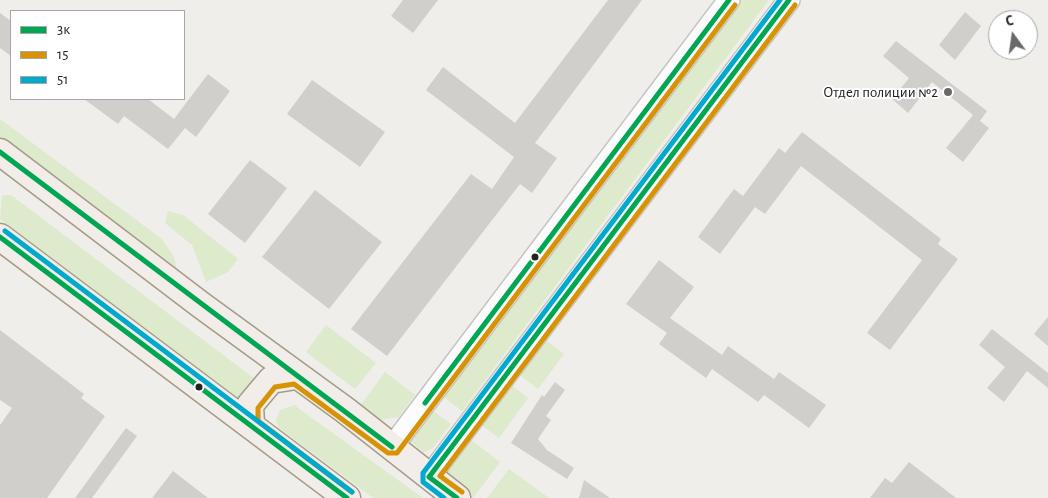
<!DOCTYPE html>
<html>
<head>
<meta charset="utf-8">
<style>
  body { margin:0 }
  #map { position:relative; width:1048px; height:498px; overflow:hidden; background:#efeeeb; font-family:"Alegreya Sans",sans-serif }
  canvas { display:block }
  .legend { position:absolute; left:10px; top:10px; width:175px; height:90px; box-sizing:border-box; background:#fff; border:1px solid #a7a7a7; margin:0; padding:6px 9px; list-style:none; font-size:15px; color:#222 }
  .legend li { display:flex; align-items:center; gap:10px; height:25px }
  .legend b { width:25px; border:1px solid #a7a7a7 }
  .north { position:absolute; left:988px; top:10px; width:50px; height:50px; box-sizing:border-box; background:#fff; border:1px solid #a7a7a7; border-radius:50%; rotate:346deg; font-size:14px; font-weight:700; line-height:20px; text-align:center; color:#222 }
  .north::after { content:''; display:block; margin:auto; width:18px; height:22px; background:#6a6968; clip-path:polygon(50% 0,100% 100%,50% 72%,0 100%) }
</style>
</head>
<body>
<div id="map">
<canvas width="1048" height="498"></canvas>
<ul class="legend">
<li><b style="height:6px;background:#00a651"></b>3к</li>
<li><b style="height:6px;background:#d79205"></b>15</li>
<li><b style="height:6px;background:#00a9ce"></b>51</li>
</ul>
<div class="north">С</div>
</div>
<script>
const ctx = document.querySelector('canvas').getContext('2d');
ctx.lineJoin = 'round';
function fill(path, color) {
  ctx.fillStyle = color;
  ctx.fill(path, 'evenodd');
}
function stroke(path, color, width, dash) {
  ctx.strokeStyle = color;
  ctx.lineWidth = width;
  ctx.lineCap = dash ? 'butt' : 'round';
  ctx.setLineDash(dash || []);
  ctx.stroke(path);
}
function write(font, color, halo, rows, align = 'center') {
  ctx.font = font + ' "Alegreya Sans",sans-serif';
  ctx.lineWidth = 4;
  ctx.setLineDash([]);
  ctx.textBaseline = 'middle';
  ctx.strokeStyle = halo;
  ctx.fillStyle = color;
  for (const [text, x, y, turn = 0] of rows) {
    ctx.save();
    ctx.translate(x, y);
    ctx.rotate((+turn || 0) * Math.PI / 180);
    ctx.textAlign = isNaN(turn) ? turn : align;
    if (halo) ctx.strokeText(text, 0, 0);
    ctx.fillText(text, 0, 0);
    ctx.restore();
  }
}
fill(new Path2D(`
  M736,0h33l-307,411 -22,-17z
  M0,119l162,120 12,18 4,17 -178,-126z
  M2,195h9l248,187 -15,21 -244,-184z
  M168,211l15,4 55,44 -10,13 -22,10 -14,-37 -27,-22z
  M326,325l50,38 -21,26 -49,-37z
  M546,340l18,14 -26,35 -18,-14z
  M385,372l30,23 -16,22 -21,3 -18,-14z
  M507,382l21,16 -29,40 -22,-16z
  M295,405l3,3 125,90h-50l-95,-71 -2,-7 4,-10z
  M430,409l21,15 -19,25 -8,3 -15,-12z
  M466,436l34,26 -27,36h-5l-25,-19 1,-14z
  M509,469l40,29h-62z`), '#ddeacc');
fill(new Path2D(`
  M403,0h35l-25,33 -22,-17z
  M608,0h34l-107,143 22,15 -25,35 -12,-9 -133,172 -36,-27 120,-155 21,15 22,-32 -88,-67 17,-23 72,56z
  M965,12l16,14 -26,34 -16,-15z
  M0,13l11,8v35l-11,-8z
  M896,41l91,70 -7,10 -5,-4 14,11 -26,34 -17,-14 27,-33 -41,-33 -24,31 -16,-14 17,-21 -26,-22z
  M208,74l22,17 -34,46 -11,-9 -17,21 -44,-33 -6,8 -34,-25h64l26,20z
  M312,80l73,52 -25,35 -73,-53z
  M802,132l139,107 -3,5 20,15 -68,91 -23,-17 55,-73 -121,-94 -36,48 -10,-7 -35,47 -22,-17 36,-48 9,7 36,-48 6,5z
  M250,160l37,28 -42,55 -37,-29z
  M315,190l67,52 -53,67 -67,-52z
  M659,260l35,27 -24,31 52,37 6,-9 46,33 5,-7 47,33 -17,23 -45,-33 -6,7 -46,-33 -6,9 -47,-34 8,-11 -41,-29z
  M1048,317v29l-14,-12z
  M992,329l56,44v15l-21,-17 -23,31 -17,-14 18,-21 -26,-22z
  M0,330l84,64 -3,4 24,18 -58,82h-47v-73l12,-17 -12,-8z
  M555,382l10,8 -19,26 5,4 -13,19 9,11 27,18 -7,11 -56,-36 31,-48 2,2z
  M126,428l11,8 -45,62h-17z
  M909,462l47,36h-86l15,-20 7,5z
  M173,471l35,27h-56z
  M584,480l26,18h-31z`), '#d0cfcc');
const minor = new Path2D(`
  M392,447l337,-447
  M429,477l360,-477`);
const major = new Path2D(`
  M0,152l201,153 144,105 112,88
  M0,237l347,261
  M251,425l-1,-20 21,-25 25,-4`);
stroke(minor, '#c5c5c3', 24);
stroke(major, '#a59b88', 29);
stroke(minor, '#fdfcfc', 21);
stroke(major, '#f2ede8', 26);
stroke(new Path2D(`
  M0,152l392,295
  M0,237l347,261
  M425,403l304,-403
  M457,498l-28,-21 360,-477`), '#00a651', 5);
stroke(new Path2D(`
  M352,492l-94,-71v-13l17,-21 19,-3 94,69h9l338,-448
  M462,492l-22,-16 355,-471`), '#d79205', 5);
stroke(new Path2D(`
  M5,231l347,261
  M444,498l-21,-16v-9l357,-473`), '#00a9ce', 5);
for (const [x, y, r, color] of [
  [948,92,5,"#6a6968"],
  [535,257,4.5,"#222"],
  [199,387,4.5,"#222"]
]) {
  const dot = new Path2D();
  dot.arc(x, y, r, 0, 2 * Math.PI);
  ctx.fillStyle = color;
  ctx.fill(dot);
  stroke(dot, '#fff', 2);
}
write('15px', '#222', '#fff', [
  ["Отдел полиции №2",938,92]
], 'right');
</script>
</body>
</html>
